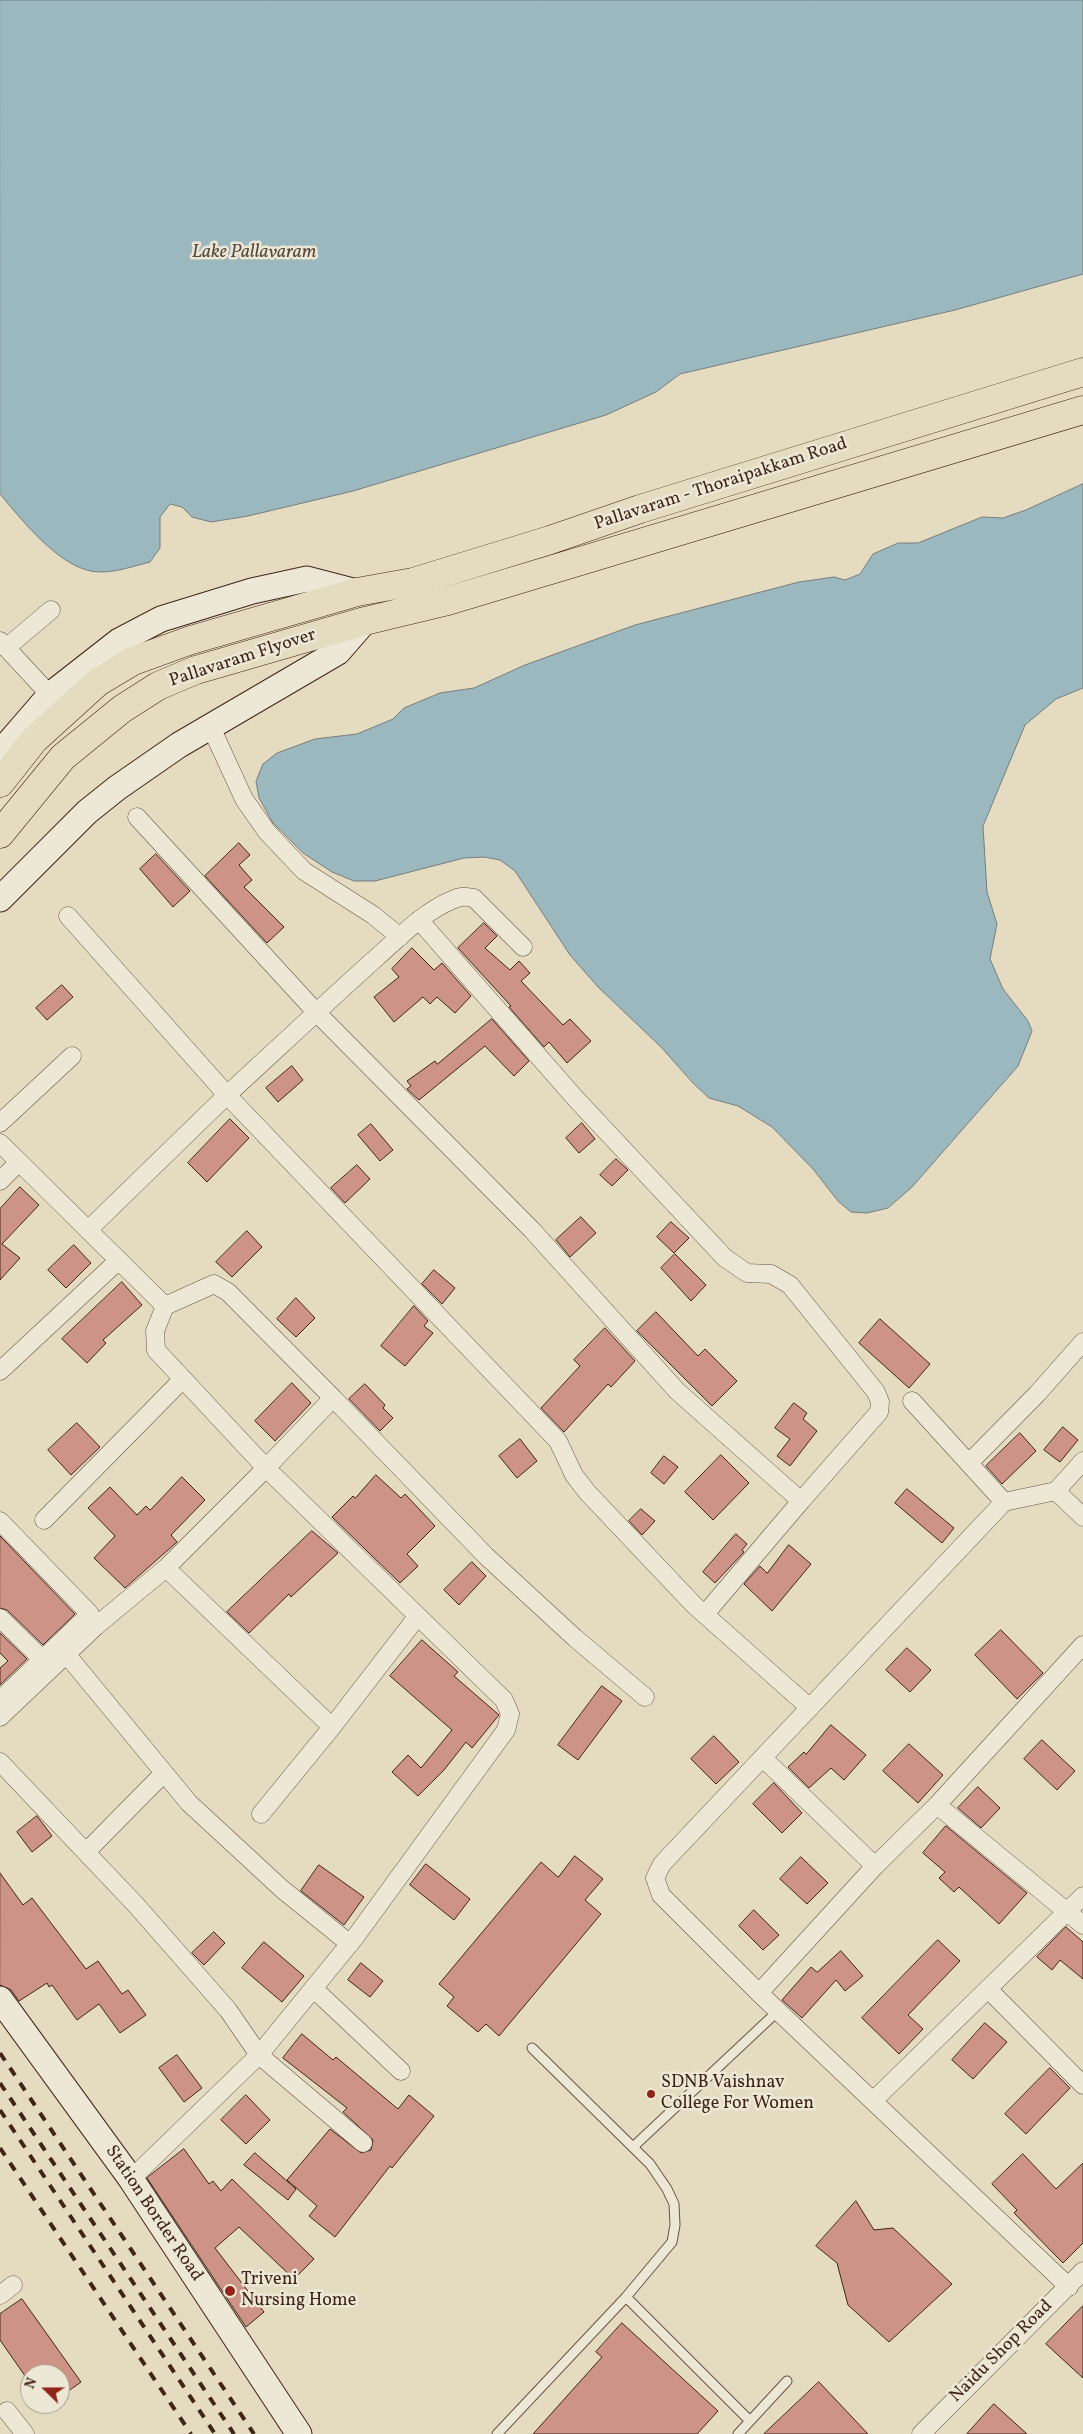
<!DOCTYPE html>
<html>
<head>
<meta charset="utf-8">
<style>
  body { margin:0 }
  #map { position:relative; width:1083px; height:2434px; overflow:hidden; background:#e4dbc0; font-family:Vollkorn,serif }
  canvas { display:block }
  .north { position:absolute; left:20px; top:2364px; width:50px; height:50px; box-sizing:border-box; background:#ede8d6; border:1px solid #a89a8a; border-radius:50%; rotate:292deg; font-size:14px; font-weight:700; line-height:20px; text-align:center; color:#412418 }
  .north::after { content:''; display:block; margin:auto; width:18px; height:22px; background:#8f2418; clip-path:polygon(50% 0,100% 100%,50% 72%,0 100%) }
</style>
</head>
<body>
<div id="map">
<canvas width="1083" height="2434"></canvas>
<div class="north">N</div>
</div>
<script>
const ctx = document.querySelector('canvas').getContext('2d');
ctx.lineJoin = 'round';
function fill(path, color) {
  ctx.fillStyle = color;
  ctx.fill(path, 'evenodd');
}
function stroke(path, color, width, dash) {
  ctx.strokeStyle = color;
  ctx.lineWidth = width;
  ctx.lineCap = dash ? 'butt' : 'round';
  ctx.setLineDash(dash || []);
  ctx.stroke(path);
}
function write(font, color, halo, rows, align = 'center') {
  ctx.font = font + ' Vollkorn,serif';
  ctx.lineWidth = 5;
  ctx.setLineDash([]);
  ctx.textBaseline = 'middle';
  ctx.strokeStyle = halo;
  ctx.fillStyle = color;
  for (const [text, x, y, turn = 0] of rows) {
    ctx.save();
    ctx.translate(x, y);
    ctx.rotate((+turn || 0) * Math.PI / 180);
    ctx.textAlign = isNaN(turn) ? turn : align;
    if (halo) ctx.strokeText(text, 0, 0);
    ctx.fillText(text, 0, 0);
    ctx.restore();
  }
}
const water = new Path2D(`
  M0,0h1083v274l-128,36 -275,64 -24,18 -50,23 -253,76 -105,25 -37,6 -19,-5 -10,-10 -12,-3 -10,13v31l-10,14c-16,4 -33,10 -49,10 -38,1 -78,-51 -101,-78z
  M1083,484v204l-27,11 -31,26 -42,101 4,66 10,32 -7,35 13,30 25,32 4,10 -14,35 -106,121 -24,21 -21,5 -16,-1 -13,-11 -25,-32 -41,-42 -34,-21 -29,-8 -16,-15 -32,-36 -63,-60 -28,-32 -55,-84 -15,-11 -16,-3 -20,1 -89,23h-21l-22,-9 -29,-19 -30,-30 -14,-25 -3,-17 7,-17 14,-11 38,-14 42,-5 36,-15 11,-11 36,-15 34,-5 51,-23 110,-40 164,-43 35,-5 11,3 15,-6 13,-20 25,-11h20l64,-26 21,1 23,-8z`);
fill(water, '#9bb8be');
stroke(water, '#777d7c', 1);
const building = new Path2D(`
  M239,843l11,12 -11,10 13,15 -8,7 40,40 -17,16 -62,-67z
  M156,854l34,37 -17,16 -33,-38z
  M484,923l13,13 -12,12 25,22 9,-9 11,12 -9,8 42,44 7,-6 21,22 -24,22 -18,-21 -5,5 -35,-40 2,-1 -53,-58z
  M412,948l22,22 8,-7 29,33 -16,17 -18,-16 -7,7 -7,-7 -29,25 -20,-25 25,-20 -7,-8z
  M62,985l11,12 -26,23 -11,-12z
  M492,1019l37,42 -15,15 -29,-30 -66,54 -12,-11 4,-3 -4,-5 28,-20 2,3z
  M292,1066l11,14 -25,22 -12,-14z
  M230,1119l19,19 -42,44 -19,-19z
  M582,1123l13,16 -16,14 -13,-15z
  M371,1124l22,26 -13,11 -22,-26z
  M616,1159l12,11 -16,16 -12,-11z
  M357,1165l13,14 -25,24 -14,-15z
  M20,1187l19,18 -37,39 18,14 -20,22v-71z
  M581,1217l15,16 -26,24 -14,-17z
  M671,1222l18,16 -15,15 -17,-16z
  M247,1231l15,16 -30,30 -16,-15z
  M74,1245l17,18 -25,25 -18,-18z
  M675,1254l31,31 -15,16 -30,-33z
  M434,1270l21,18 -13,16 -20,-20z
  M122,1282l20,23 -39,35 3,3 -19,20 -25,-24z
  M296,1298l19,20 -19,19 -19,-18z
  M414,1306l14,15 -4,5 9,7 -28,33 -24,-20z
  M656,1312l42,44 7,-7 32,32 -25,25 -75,-75z
  M880,1319l50,45 -21,24 -50,-45z
  M605,1328l30,33 -24,26 -3,-3 -44,48 -23,-24 39,-42 -6,-6z
  M292,1383l19,20 -36,38 -20,-20z
  M365,1384l20,21 -2,3 10,10 -13,13 -31,-32z
  M794,1403l13,10 -4,6 14,12 -27,35 -13,-10 13,-17 -15,-11z
  M77,1423l23,24 -29,28 -23,-25z
  M1063,1427l15,13 -18,22 -16,-12z
  M1020,1433l16,18 -34,33 -16,-18z
  M520,1439l17,22 -20,17 -18,-22z
  M721,1455l28,28 -36,37 -28,-28z
  M664,1456l14,11 -14,17 -13,-11z
  M376,1475l25,23 4,-4 30,32 -28,28 11,12 -18,17 -68,-66 21,-21 2,2z
  M182,1477l23,23 -34,35 6,7 -52,46 -31,-30 21,-22 -27,-28 22,-21 27,28 9,-9 4,4z
  M907,1489l47,39 -12,15 -47,-40z
  M641,1509l14,12 -13,14 -13,-14z
  M312,1531l26,22 -47,44 -2,-3 -40,39 -22,-21z
  M736,1534l11,10 -5,6 2,2 -29,31 -12,-11z
  M0,1536l75,78 -32,31 -36,-35 -7,-2z
  M789,1545l22,19 -39,47 -28,-27 16,-18 7,7z
  M472,1562l14,14 -27,29 -15,-15z
  M1001,1630l42,43 -26,26 -42,-44z
  M0,1633l27,26 -27,26v-17l8,-7 -8,-8z
  M422,1640l36,32 -4,4 45,39 -27,33 -6,-6 -22,28 -26,26 -26,-24 16,-17 13,13 31,-38 -62,-54z
  M907,1648l24,22 -21,22 -24,-22z
  M602,1686l20,15 -44,59 -20,-15z
  M831,1725l35,30 -22,25 -13,-12 -22,20 -21,-21 16,-15 2,2z
  M714,1736l25,26 -23,22 -25,-25z
  M1042,1740l33,31 -18,19 -33,-31z
  M909,1744l34,31 -25,28 -35,-32z
  M774,1783l28,30 -20,20 -29,-29z
  M978,1787l22,21 -19,20 -23,-20z
  M37,1816l15,20 -20,16 -15,-20z
  M946,1826l81,67 -28,31 -40,-37 -5,5 -15,-14 6,-6 -22,-19z
  M575,1856l28,23 -18,21 16,14 -102,122 -13,-12 -8,8 -31,-26 7,-9 -15,-13 102,-122 17,15z
  M801,1857l27,26 -21,21 -27,-25z
  M426,1864l44,35 -16,21 -44,-35z
  M319,1865l45,32 -20,28 -43,-34z
  M0,1873l23,32 9,-7 54,71 12,-8 24,33 6,-4 18,25 -26,18 -21,-29 -22,16 -25,-35 -3,2 -2,-4 -28,18 -8,-11 -11,-5z
  M754,1910l25,25 -16,15 -24,-24z
  M1066,1927l17,15v37l-23,-19 -8,10 -15,-13z
  M214,1932l11,11 -21,22 -12,-12z
  M938,1940l22,21 -52,54 15,14 -24,25 -37,-36z
  M264,1942l40,34 -22,26 -40,-34z
  M841,1951l22,25 -18,15 -9,-11 -34,38 -20,-18 29,-33 6,5z
  M361,1963l22,18 -13,16 -22,-17z
  M985,2023l22,19 -34,37 -21,-19z
  M302,2034l31,26 3,-3 62,52 11,-14 25,21 -42,52 -2,-2 -55,71 -26,-21 8,-10 -30,-26 43,-51 31,24 10,-3 2,-10 -30,-28 4,-4 -64,-50z
  M177,2055l25,33 -18,14 -25,-34z
  M1050,2068l20,20 -44,46 -21,-20z
  M246,2095l24,25 -24,24 -25,-24z
  M184,2149l25,35 4,-3 8,10 11,-12 82,80 -20,20 -55,-52 -24,21 49,64 -18,15 -99,-149z
  M255,2153l41,36 -8,11 -44,-35z
  M1023,2154l33,35 27,-26v80l-20,20 -49,-50 3,-3 -25,-26z
  M856,2201l18,29 19,-2 59,56 -63,58 -41,-37 -11,-42 -21,-17z
  M22,2299l59,83 -21,15v-23h-30v9l-30,-43v-26z
  M1083,2306v72l-37,-34z
  M622,2323l96,88 -21,23h-164l69,-77 -6,-5z
  M819,2382l49,52h-104z
  M994,2404l33,30h-60z`);
fill(building, '#ce9387');
stroke(building, '#412418', 1);
const lane = new Path2D(`
  M633,2147l145,-136
  M626,2297l124,124
  M497,2434l129,-137 46,-55 3,-17 -1,-21 -7,-15 -17,-25 -118,-116
  M738,2434l49,-53`);
const street = new Path2D(`
  M0,641l50,54
  M6,648l45,-38
  M210,725l34,74 23,33 37,39 69,44 27,22
  M137,817l179,195 216,218 145,161 124,110 -96,113
  M68,916l159,179c50,-46 99,-92 149,-137 23,-20 47,-46 76,-58 8,-4 13,-4 22,-2l49,49
  M419,920l157,179 149,159 22,15 24,1 19,11 86,107 4,10 -1,10 -78,89
  M0,1123l72,-67
  M0,1143l165,163
  M0,1181l19,-19
  M88,1230l139,-135 331,346 16,34 13,17 107,113 116,103
  M214,1284l14,8 105,106 -67,70 -110,-118 -1,-19 10,-25z
  M0,1371l119,-111
  M333,1398l153,158 89,82 70,59
  M912,1401l92,101
  M1083,1461l-27,30 27,26
  M969,1463l68,-69 46,-52
  M1056,1491l-52,11 -342,362 -7,14 6,17 98,98 310,294
  M44,1520l139,-141
  M0,1521l90,93 -90,86
  M166,1568l166,159 85,-110
  M0,1618l42,41
  M67,1655l122,148 93,86 68,55
  M0,1717l96,-91 70,-58 100,-100 238,232 6,14 -4,16 -150,206 -97,119 -128,124
  M763,1758l112,108
  M0,1762l136,143 92,105 31,45 104,88
  M937,1805l146,120
  M261,1814l71,-87
  M86,1852l78,-79
  M313,1988l88,83
  M988,1989l95,96
  M759,1993l116,-127 62,-61 146,-160
  M874,2100l209,-204
  M0,2295l13,-10
  M7,2411l18,23
  M921,2434l162,-163`);
const secondary = new Path2D(`
  M0,753l50,-58 69,-54 42,-22 91,-28 55,-12 50,13
  M0,899l87,-87 30,-24 62,-43 159,-93 27,-31
  M0,1999l131,180 168,255`);
const primary = new Path2D(`
  M0,783l34,-43 64,-58 35,-21 58,-21 166,-48 56,-10 137,-42 90,-31 443,-137
  M0,834l63,-77 59,-48 36,-23 38,-16 169,-49 79,-19 639,-192`);
stroke(lane, '#6a5242', 11);
stroke(street, '#6a5242', 19);
stroke(secondary, '#412418', 27);
stroke(primary, '#412418', 29);
stroke(lane, '#ede8d6', 9);
stroke(street, '#ede8d6', 18);
stroke(secondary, '#ede8d6', 25);
stroke(primary, '#e4dbc0', 28);
stroke(new Path2D(`
  M0,2053l254,381
  M0,2083l234,351
  M0,2110l215,324
  M0,2148l191,286`), '#412418', 4, [9, 9]);
for (const [x, y, r, color] of [
  [651,2094,5,"#8f2418"],
  [230,2291,6,"#8f2418"]
]) {
  const dot = new Path2D();
  dot.arc(x, y, r, 0, 2 * Math.PI);
  ctx.fillStyle = color;
  ctx.fill(dot);
  stroke(dot, '#ede8d6', 2);
}
write('18px', '#412418', '#ede8d6', [
  ["Pallavaram - Thoraipakkam Road",721,485,-18],
  ["Pallavaram Flyover",243,659,-18],
  ["Station Border Road",153,2214,56],
  ["Naidu Shop Road",1002,2352,-45]
]);
write('18px', '#412418', '#ede8d6', [
  ["SDNB Vaishnav",661,2084],
  ["College For Women",661,2105],
  ["Triveni",241,2281],
  ["Nursing Home",241,2302]
], 'left');
write('italic 19px', '#584942', '#ede8d6', [
  ["Lake Pallavaram",254,254]
]);
</script>
</body>
</html>
